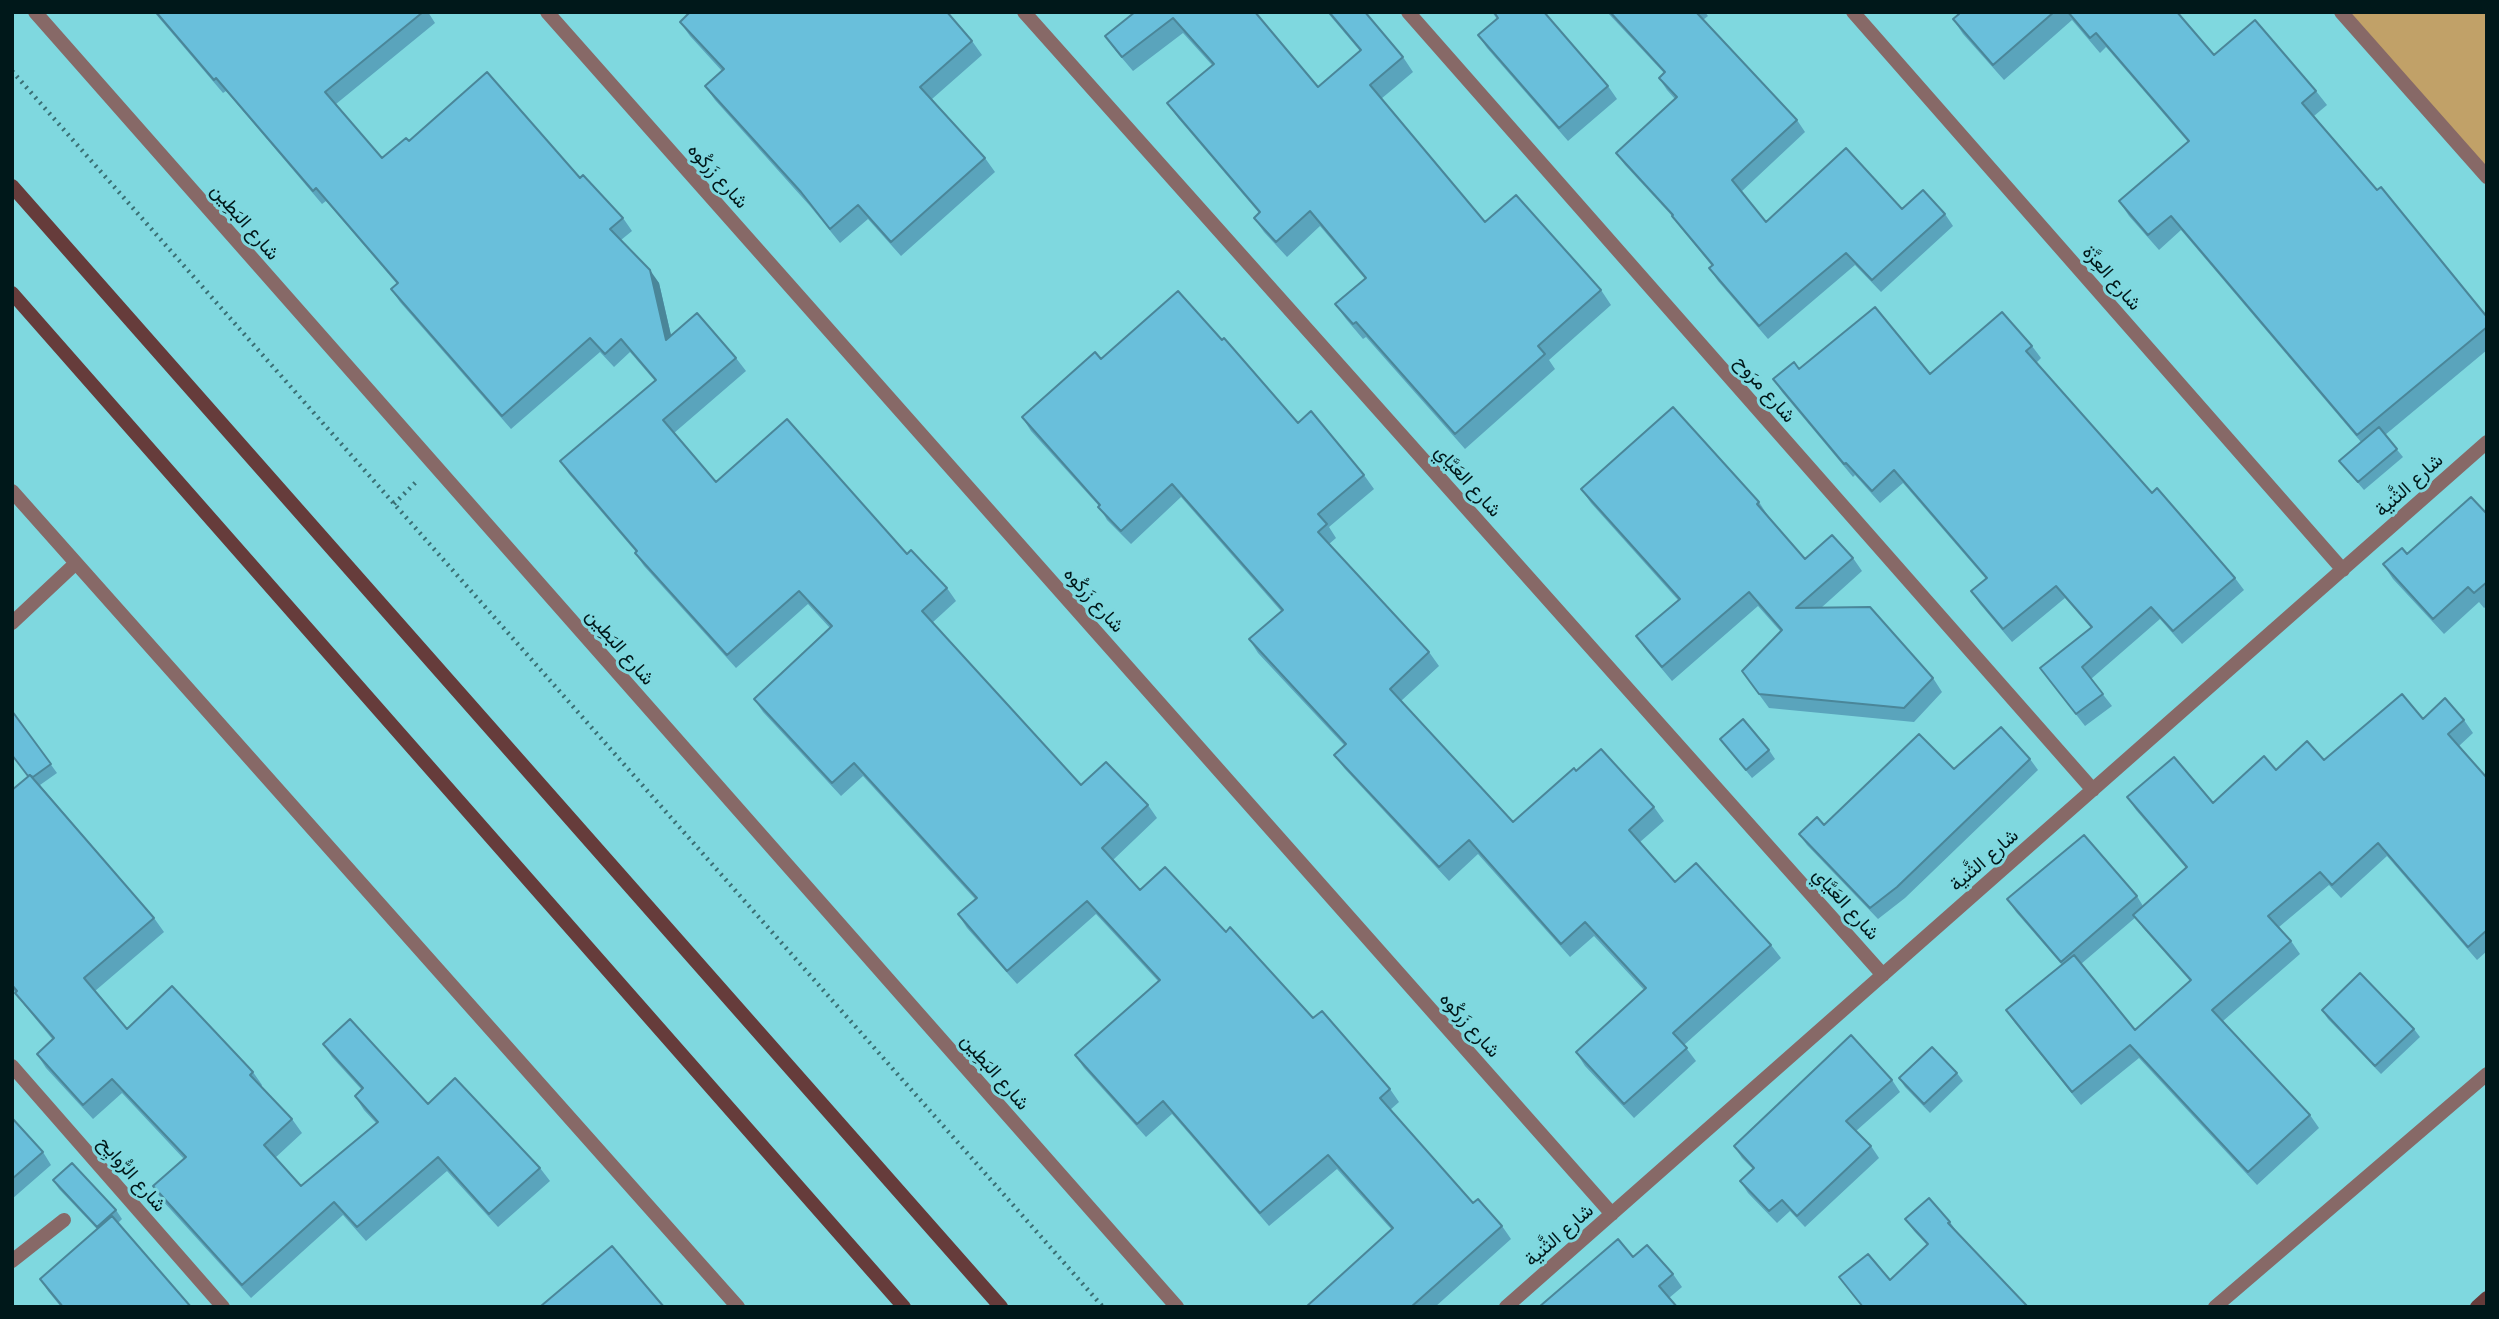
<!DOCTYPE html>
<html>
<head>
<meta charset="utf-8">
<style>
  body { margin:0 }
  #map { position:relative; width:2499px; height:1319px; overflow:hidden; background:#7fd8df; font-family:Lato,sans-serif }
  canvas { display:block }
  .frame { position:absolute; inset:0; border:14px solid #00181a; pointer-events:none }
</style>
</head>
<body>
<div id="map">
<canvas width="2499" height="1319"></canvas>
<div class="frame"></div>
</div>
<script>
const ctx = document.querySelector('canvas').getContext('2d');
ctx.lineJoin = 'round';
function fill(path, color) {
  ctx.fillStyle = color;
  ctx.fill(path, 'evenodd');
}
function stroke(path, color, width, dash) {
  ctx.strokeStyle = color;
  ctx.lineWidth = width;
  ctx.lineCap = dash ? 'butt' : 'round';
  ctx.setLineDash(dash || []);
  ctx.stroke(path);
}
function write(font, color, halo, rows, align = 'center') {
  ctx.font = font + ' Lato,Vazirmatn,sans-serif';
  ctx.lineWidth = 6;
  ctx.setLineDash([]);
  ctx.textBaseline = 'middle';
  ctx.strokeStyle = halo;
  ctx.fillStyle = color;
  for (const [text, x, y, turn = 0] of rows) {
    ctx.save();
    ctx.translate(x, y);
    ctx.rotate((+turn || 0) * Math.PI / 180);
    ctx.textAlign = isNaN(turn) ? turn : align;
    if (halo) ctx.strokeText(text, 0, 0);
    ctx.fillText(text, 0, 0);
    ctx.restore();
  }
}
fill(new Path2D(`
  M2348,12h136l3,4v152z`), '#c1a168');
stroke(new Path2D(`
  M12,71l1091,1236
  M394,504l24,-24`), '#3a7075', 4.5, [2, 5]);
stroke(new Path2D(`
  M2215,1307l272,-233`), '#876967', 14);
stroke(new Path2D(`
  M35,12l1142,1295
  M547,12l1065,1202
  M1024,12l859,963
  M1408,12l685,778
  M1853,12l490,558
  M2341,12l146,165
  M12,491l726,816
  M12,623l64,-60
  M12,1066l211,241
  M12,1261l52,-41
  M1506,1307l981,-865`), '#876967', 14);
stroke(new Path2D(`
  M12,186l989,1121
  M12,293l892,1014
  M2477,1307l10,-9`), '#663c3b', 14);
fill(new Path2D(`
  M154,12h274l7,11 -99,81 46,54 27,-17 171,37 43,40 9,13 -11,9 38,43 12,52 65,23 10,13 -72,62 42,49 191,72 40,34 9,13 -24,22 149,162 67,20 9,13 -44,42 27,30 86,42 87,86 77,71 9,13 -9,8 83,93 29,23 9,13 -76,68h-129l86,-77 -55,-61 -68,57 -97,-112 -26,23 -62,-69 -9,-13 83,-74 -62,-67 -79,70 -50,-56 -9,-14 17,-15 -112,-123 -22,20 -78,-84 -9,-13 76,-71 -22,-24 -72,64 -92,-102 -9,-13 1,-1 -67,-78 -9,-13 95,-80 -25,-29 -16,15 -14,-15 -89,77 -111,-127 -9,-13 6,-5 -71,-83 -4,3 -96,-113 -3,2z
  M1135,12h124l-2,2 61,73 42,-36 -33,-39h42l-3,2 37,43 10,15 -32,27 104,123 116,68 10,15 -62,55 6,9 -90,80 -99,-112 -3,2 -17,-20 -11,-15 30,-25 -45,-53 -33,31 -23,-25 -10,-14 5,-5 -81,-95 -11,-15 45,-38 -29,-32 -50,38 -17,-20 -11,-15z
  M1492,12h52l64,74 9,13 -49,42 -81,-93 -9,-13 19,-16z
  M1607,12h98l3,4 -5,4 94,100 8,12 -64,60 25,30 136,-13 43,5 8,12 -72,66 -26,-27 -87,74 -50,-58 -9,-13 3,-2 -31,-38 -8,-11 -48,-52 -9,-12 59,-54 -8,-9 -8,-12 5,-5z
  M1956,12h221l37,43 102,36 11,14 -13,11 173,201v33l-102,85 18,22 -39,33 -25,-29 22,-19 -180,-212 -22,20 -30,-34 -10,-15 69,-59 -82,-95 -6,6 -28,-33 -68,60 -41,-46 -10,-15 5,-4z
  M680,22l292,19 10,14 -50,44 53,59 10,14 -94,84 -33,-37 -28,24 -30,-37 -95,-106 -10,-14 17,-15 -32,-35z
  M1222,340l76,83 66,52 10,14 -45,38 7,11 -7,6 100,108 10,14 -38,35 112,121 63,-51 78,36 10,14 -24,21 35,40 96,63 10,13 -97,87 12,16 -62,57 -49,-52 -9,-14 68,-62 -50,-54 -24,21 -92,-103 -29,27 -105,-113 -10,-13 10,-10 -86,-92 -9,-14 32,-28 -100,-114 -50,47 -24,-24 -8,-14 -68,-75 -9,-14 79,-58z
  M2032,346l9,12 -5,5 116,130 83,85 9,12 -62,54 -22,-25 -69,60 21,27 -27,20 -45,-58 51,-40 -26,-30 -53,44 -32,-38 -9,-13 15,-12 -83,-96 -23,20 -25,-28 -2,2 -71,-85 -9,-13 157,-5z
  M1581,489l178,13 9,14 37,43 48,-1 9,13 -41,37 112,70 9,14 -28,30 -145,-14 -27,-37 39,-39 -23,-26 -86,75 -26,-31 -10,-14 42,-36 -87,-97z
  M2487,514v92l-3,2 -5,-6 -35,32 -51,-55 -10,-15 24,-10z
  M12,711l45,62 -17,12 114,133 10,14 -69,59 32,38 126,43 9,13 -1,2 31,32 10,14 -27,25 26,28 75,-63 -12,-13 -9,-14 7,-6 -30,-33 -9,-13 217,124 10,13 -52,46 -51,-56 -81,70 -23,-26 -92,83 -89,-98 -9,-14 31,-27 -62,-66 -29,26 -47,-51 -9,-14 16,-14 -28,-34 -13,-18v-198l16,-13z
  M2423,719l41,1 9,13 -14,13 28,32v173l-10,9 -90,-104 -46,42 -12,-13 -50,42 12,14 9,13 -77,67 87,94 9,13 -62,57 -118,-127 -58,47 -66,-82 -9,-13 56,-45 -46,-53 -9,-13 130,-3 6,10 43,-38 -50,-58 -9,-13 86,6 63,-33 48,-10zM2136,917l7,11 47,53 -55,49 -54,-66z
  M1720,739l49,11 6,9 -23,19z
  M2030,759l8,11 -133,128 -27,21 -71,-74 -8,-11z
  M2322,1010l92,19 6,8 -39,37 -53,-55z
  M1957,1073l6,8 -33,32 -25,-26 -6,-9z
  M1892,1080l8,12 -44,39 15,15 8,12 -74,69 -15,-16 -13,12 -29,-30 -8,-12 13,-12 -11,-11 -8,-12z
  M12,1118l31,34 8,13 -39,34z
  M53,1180l63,30 6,9 -4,4 73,84h-130l-13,-16 -8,-12 57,-50 -38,-40z
  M1905,1219l45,3 7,10 71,75h-166l-23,-30 51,3 37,-35 -13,-14z
  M1633,1257l40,17 9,13 -13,11z`), '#5aa4bc');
fill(new Path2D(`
  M650,270l9,13 16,70 -9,-13z`), '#4a8699');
const building = new Path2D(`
  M156,12h267l-98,80 57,66 24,-20 3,3 78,-69 93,106 3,-3 40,43 -13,11 40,41 16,70 31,-27 39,45 -73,62 53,62 71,-63 120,135 4,-4 36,38 -25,23 159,174 25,-23 42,43 -46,43 38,42 25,-23 61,65 4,-5 83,91 9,-7 68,78 -10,9 93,105 5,-4 24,27 -91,81h-105l87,-79 -65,-73 -68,58 -97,-112 -26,23 -62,-69 85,-75 -73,-79 -80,70 -49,-57 19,-16 -123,-135 -22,20 -78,-84 78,-73 -33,-35 -72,64 -92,-102 2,-2 -77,-90 96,-81 -35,-41 -16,15 -15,-16 -88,78 -111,-127 7,-6 -82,-95 -3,3 -97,-113 -2,2z
  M690,12h257l25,29 -52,46 65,71 -94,84 -33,-37 -28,24 -29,-37 -96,-106 19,-17 -44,-47z
  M1135,12h120l63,75 43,-37 -32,-38h36l38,45 -33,28 115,137 31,-27 85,95 -63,56 7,8 -90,80 -99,-112 -3,2 -18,-20 31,-26 -56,-67 -34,31 -22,-24 6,-6 -93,-109 47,-39 -41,-46 -51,39 -17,-21z
  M1494,12h50l64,74 -49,42 -81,-93 20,-17z
  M1610,12h86l101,108 -65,60 34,42 80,-74 56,61 21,-19 22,24 -73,66 -26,-27 -87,73 -50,-58 4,-3 -41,-49 1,-1 -57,-62 61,-56 -18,-19 6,-6z
  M1958,12h96l-61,53 -40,-46 6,-5z
  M2068,12h109l37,43 41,-35 61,71 -14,12 75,87 4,-3 106,130v10l-130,108 -186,-219 -23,19 -29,-34 70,-60 -93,-108 -6,5z
  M1178,291l44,49 2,-2 74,85 13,-12 53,64 -46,39 9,10 -9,8 111,120 -39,37 123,133 61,-54 2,3 25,-22 53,58 -25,23 46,52 21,-19 75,82 -98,88 14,15 -63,56 -48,-52 70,-64 -61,-66 -24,22 -92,-104 -30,27 -105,-112 12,-11 -97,-105 34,-29 -111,-126 -51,47 -23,-24 2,-2 -78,-88 73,-65 6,7z
  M1875,307l55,67 72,-62 30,34 -6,5 126,142 5,-5 78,90 -62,53 -22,-24 -69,60 21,27 -27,20 -36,-46 52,-41 -36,-41 -53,43 -32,-38 16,-13 -93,-108 -22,21 -26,-28 -2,1 -71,-85 21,-17 5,7z
  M1673,407l86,95 -2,2 48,55 27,-24 21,23 -57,50 74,-1 63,71 -29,30 -145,-14 -17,-23 40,-41 -33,-38 -87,75 -26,-31 44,-37 -99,-110z
  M2379,427l18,22 -39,33 -19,-21z
  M2471,497l16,17v68l-13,11 -6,-6 -35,32 -50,-55 19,-16 5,6z
  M2402,694l21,25 22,-21 19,22 -16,14 39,44v152l-19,17 -90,-104 -46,42 -12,-13 -52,44 23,25 -79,69 98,105 -62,57 -118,-127 -58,47 -66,-82 68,-55 61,75 56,-50 -58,-65 54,-48 -60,-70 47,-40 39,46 51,-47 12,14 31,-29 17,19z
  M12,711l39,53 -18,13 -3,-2 -2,1 -16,-21z
  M1743,719l26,31 -23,20 -26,-31z
  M2001,727l29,32 -133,128 -27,21 -71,-74 18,-17 7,8 95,-91 35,35z
  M30,775l124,143 -70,60 43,51 45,-43 81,86 -3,3 42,44 -28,26 37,41 77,-64 -23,-26 8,-8 -40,-44 27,-25 78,85 27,-26 85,90 -51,46 -51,-57 -81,70 -23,-25 -92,83 -89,-99 33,-29 -74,-78 -29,26 -46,-51 17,-16 -39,-45 2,-2 -5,-6v-195z
  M2084,835l53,61 -76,66 -54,-63z
  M2360,973l54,56 -39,37 -53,-56z
  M1851,1035l41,45 -46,41 25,25 -74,70 -15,-16 -13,11 -29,-30 14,-13 -20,-22z
  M1932,1047l25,26 -33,31 -25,-26z
  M12,1118l31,34 -31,27z
  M72,1163l44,47 -19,17 -44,-47z
  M1929,1198l21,24 -2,1 80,84h-165l-24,-30 29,-23 22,26 38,-36 -23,-25z
  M112,1216l79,91h-128l-23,-28z
  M1618,1239l15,18 14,-12 26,29 -14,12 18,21h-138z
  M612,1246l52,61 -123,-1z`);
fill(building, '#69bfdb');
stroke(building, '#4a8699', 2);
write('19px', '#00181a', '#7fd8df', [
  ["شارع زَركُوه",718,176,48],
  ["شارع البَطِين",245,222,49],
  ["شارع العِزَّة",2112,278,49],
  ["شارع مرَوح",1765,389,49],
  ["شارع العَيَّاي",1468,481,48],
  ["شارع الثَّنية",2409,485,-42],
  ["شارع زَركُوه",1094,600,48],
  ["شارع البَطِين",620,647,49],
  ["شارع الثَّنية",1984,860,-41],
  ["شارع العَيَّاي",1846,904,48],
  ["شارع زَركُوه",1470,1025,48],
  ["شارع البَطِين",995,1072,49],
  ["شارع الرُّوايِح",132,1174,49],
  ["شارع الثَّنية",1559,1235,-41]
]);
</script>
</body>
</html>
